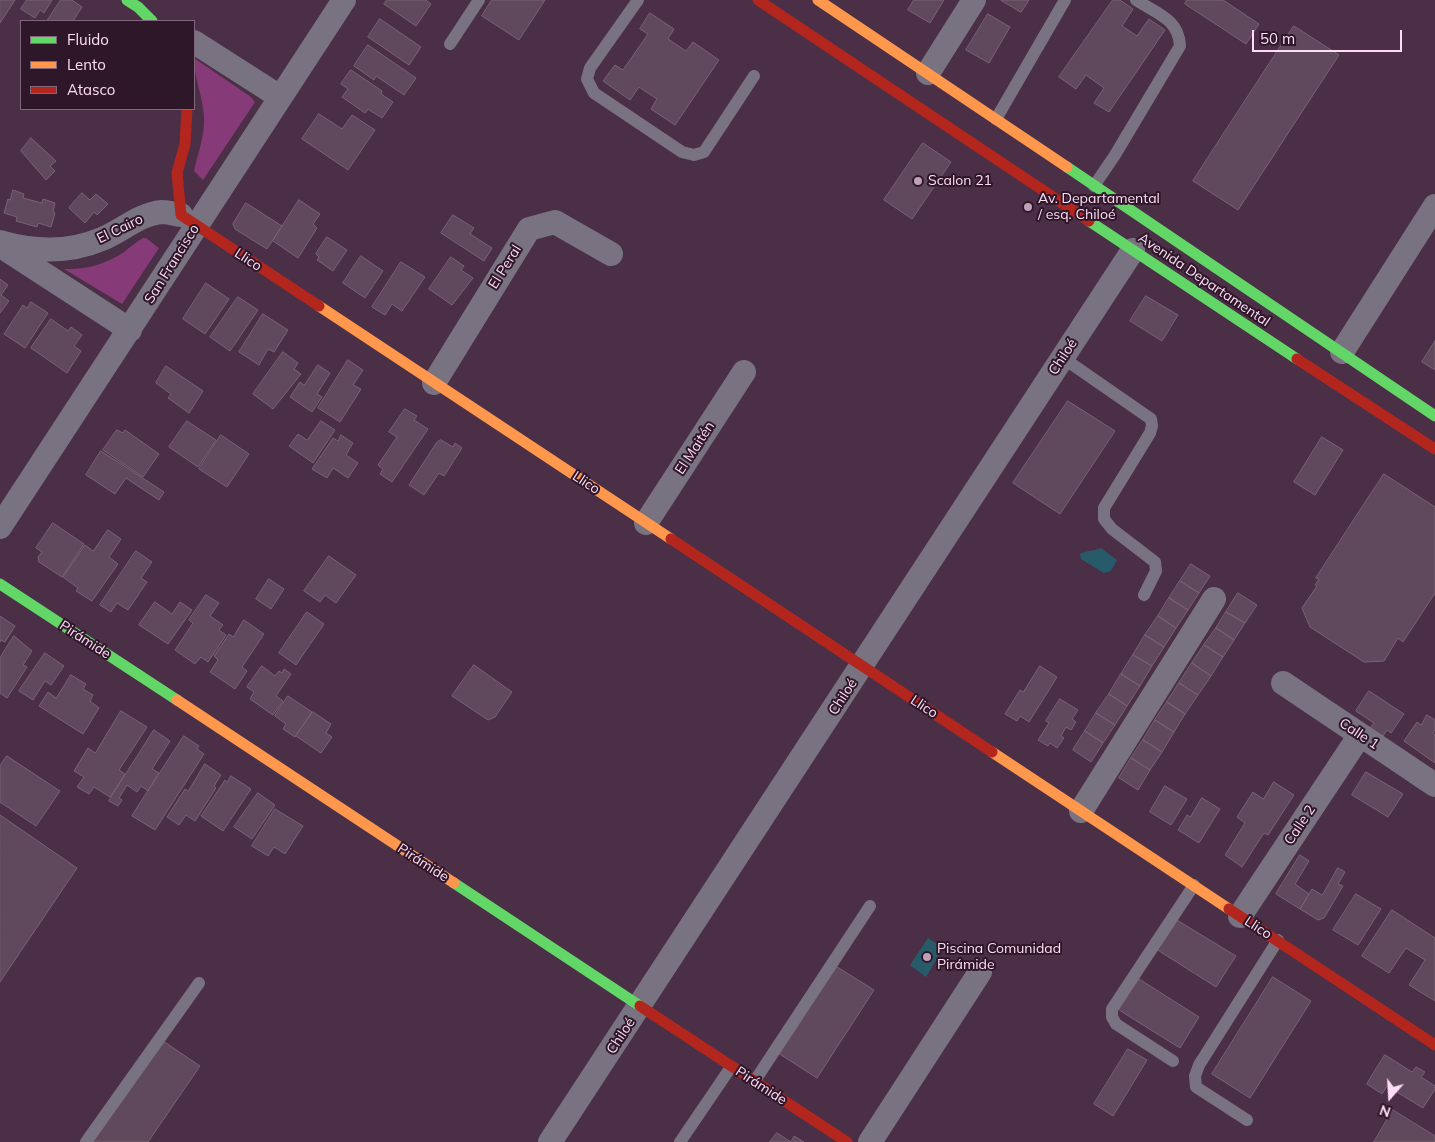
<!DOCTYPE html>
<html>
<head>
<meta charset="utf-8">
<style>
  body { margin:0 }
  #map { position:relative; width:1435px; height:1142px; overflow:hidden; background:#4b2f46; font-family:Mulish,sans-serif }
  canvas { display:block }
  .legend { position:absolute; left:20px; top:20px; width:175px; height:90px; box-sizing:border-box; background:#2f172a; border:1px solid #82667b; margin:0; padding:6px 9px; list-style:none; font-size:15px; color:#feddf5 }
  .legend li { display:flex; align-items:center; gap:10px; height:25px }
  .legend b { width:25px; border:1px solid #82667b }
  .north { position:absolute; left:1365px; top:1072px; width:50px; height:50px; -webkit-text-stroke:4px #2f172a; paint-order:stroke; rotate:199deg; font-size:14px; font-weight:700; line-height:20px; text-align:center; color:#feddf5 }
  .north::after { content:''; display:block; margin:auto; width:18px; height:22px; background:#feddf5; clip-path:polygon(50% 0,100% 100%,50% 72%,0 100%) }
  .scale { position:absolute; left:1252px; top:30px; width:150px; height:22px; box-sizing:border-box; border:2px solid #feddf5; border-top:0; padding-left:6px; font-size:15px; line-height:18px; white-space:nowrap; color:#feddf5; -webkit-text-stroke:4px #2f172a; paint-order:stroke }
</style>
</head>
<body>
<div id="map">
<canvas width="1435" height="1142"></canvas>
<ul class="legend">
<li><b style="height:6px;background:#63d668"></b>Fluido</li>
<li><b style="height:6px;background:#ff974d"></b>Lento</li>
<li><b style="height:6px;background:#b3261e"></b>Atasco</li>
</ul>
<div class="north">N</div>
<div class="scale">50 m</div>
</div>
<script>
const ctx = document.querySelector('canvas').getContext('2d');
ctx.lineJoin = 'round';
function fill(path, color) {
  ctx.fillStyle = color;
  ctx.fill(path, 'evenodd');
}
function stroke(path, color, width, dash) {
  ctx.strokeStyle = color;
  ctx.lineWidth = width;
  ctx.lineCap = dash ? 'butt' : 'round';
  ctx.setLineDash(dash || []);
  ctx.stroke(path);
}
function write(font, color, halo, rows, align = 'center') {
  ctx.font = font + ' Mulish,sans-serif';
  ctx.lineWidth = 4;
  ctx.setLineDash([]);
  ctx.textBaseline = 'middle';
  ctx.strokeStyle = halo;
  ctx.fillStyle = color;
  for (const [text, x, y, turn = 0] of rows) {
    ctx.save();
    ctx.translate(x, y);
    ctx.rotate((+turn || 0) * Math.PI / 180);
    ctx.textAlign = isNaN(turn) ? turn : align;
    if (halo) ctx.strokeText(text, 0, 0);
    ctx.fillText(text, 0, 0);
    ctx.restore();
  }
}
fill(new Path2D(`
  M194,58l57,39 4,5 -52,78 -9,-9c4,-18 11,-36 10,-54 -1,-20 -10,-39 -10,-59z
  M143,238h3l13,10 -37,56 -58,-35c22,1 42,-5 60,-17 6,-5 12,-10 19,-14z`), '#863a77');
fill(new Path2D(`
  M1101,548l16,12 -6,11 -7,2 -23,-14 -1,-5c4,-3 14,-3 21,-6z
  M928,938l15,10 -17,29 -16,-12z`), '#275b69');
const building = new Path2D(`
  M0,0h15l-15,23z
  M27,0h25l-8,13 -4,-3 -5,8 -14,-9z
  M61,0h11l10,7 -9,14h-26z
  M387,0h39l5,4 -15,22 -32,-22z
  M492,0h53l-26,40 -37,-24z
  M914,0h30l-14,23 -22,-13z
  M1001,0h28l-8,12z
  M1113,0h7l13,9 -11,17 15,10 12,-17 16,11 -56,82 -15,-9 10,-15 -18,-13 -10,14 -17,-12z
  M1187,0h36l36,24 -13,20 -61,-40z
  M650,13l24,16 -6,10 18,12 7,-9 26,18 -44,65 -24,-16 6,-10 -18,-12 -9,13 -27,-19 12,-16 8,5 25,-36 -8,-5z
  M988,14l22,13 -21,36 -23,-13z
  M380,19l41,28 -12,18 -41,-28z
  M1294,26l45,29 -101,155 -45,-29z
  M368,45l48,33 -12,17 -28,-19 -2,4 -20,-14z
  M351,70l31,21 -1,3 12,8 -11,16 -14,-9 -3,4 -23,-16 6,-8 -7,-5z
  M319,114l23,15 10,-14 23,15 -27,40 -46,-31z
  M31,138l25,23 -6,5 5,5 -9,9 -25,-29z
  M923,143l28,19 -39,57 -28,-19z
  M13,190l11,4 -1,4 19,5 1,-4 12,4 -2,9 2,1 -4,14 -13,-4 -1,4 -21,-6 1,-4 -13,-4 4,-14 2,1z
  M82,193l8,7 6,-6 12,10 -11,11 -3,-3 -9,11 -16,-15z
  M299,200l21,14 -7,10 4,4 -19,30 -25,-17z
  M246,203l36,23 -15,23 -32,-20 -2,-5z
  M453,215l21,13 -4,6 22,14 -8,13 -43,-28z
  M327,237l20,13 -14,21 -16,-11 2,-3 -3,-3z
  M361,256l22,15 -18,27 -22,-15z
  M451,257l13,9 -3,4 12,8 -21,27 -23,-16z
  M401,262l24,15 -23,34 -10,-7 -7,11 -13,-8z
  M0,279l8,6 -7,10 8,6 -9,12z
  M206,283l23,16 -24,35 -22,-15z
  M1146,296l32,19 -16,26 -32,-20z
  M238,297l20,13 -28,41 -20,-14z
  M31,302l17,11 -23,35 -21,-14 19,-29 4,3z
  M263,314l25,16 -14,22 -6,-3 -9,16 -20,-13z
  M51,319l17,12 3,-4 11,8 -8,11 7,5 -14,22 -36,-25z
  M1435,341v29l-13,-8z
  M283,352l15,11 -4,6 7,5 -28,35 -20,-15z
  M348,360l15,10 -10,15 8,4 -21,33 -22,-14z
  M318,365l12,8 -13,21 5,3 -10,15 -22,-15 10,-15 4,3z
  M166,366l37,25 -14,22 -21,-15 3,-4 -15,-11z
  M1068,401l47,30 -55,83 -47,-31z
  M405,409l12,7 -3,4 14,9 -36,53 -12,-8 3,-5 -5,-4 19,-28 -8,-5z
  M187,421l29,19 -18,27 -29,-20z
  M321,421l14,9 -22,33 -24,-17 9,-12 9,6z
  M117,430l6,3 2,-3 34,24 -16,23 -40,-27z
  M221,435l28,19 -22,33 -28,-18z
  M341,435l12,8 -7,12 12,8 -10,15 -15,-10 -6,10 -15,-9 21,-31 5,3z
  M1322,437l21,13 -28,45 -21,-13z
  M441,440l12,7 2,-4 7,5 -18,28 -5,-3 -15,22 -15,-10 28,-43z
  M101,451l63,41 -5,8 -33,-22 -11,16 -29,-19z
  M1384,474l51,33v86l-32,49 -5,-4 -14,23 -20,1 -54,-35 -8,-19 15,-22 -2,-1 4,-6 -3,-1z
  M53,523l31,21 -22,33 -23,-15 -1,-5 4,-5 -6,-4z
  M108,530l13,9 -12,18 9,7 -26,37 -16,-10 2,-3 -15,-11 22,-32 8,6z
  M136,551l16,11 -11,16 6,4 -19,28 -11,-7 -6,9 -11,-7z
  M329,556l27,19 -20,28 -11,-8 -5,7 -16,-11z
  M1191,564l19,12 -11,17 -19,-12z
  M269,579l15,10 -13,20 -15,-10z
  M1180,581l19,12 -11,17 -19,-12z
  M1238,593l19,12 -12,18 -19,-11z
  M206,595l13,8 -9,13 13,9 -4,5 7,5 -18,27 -7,-5 -6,7 -20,-14 18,-27 -4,-3z
  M1169,598l19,12 -12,18 -18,-12z
  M155,602l17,12 8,-12 12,8 -24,34 -29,-19z
  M307,612l17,12 -28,41 -17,-12z
  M1226,612l19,11 -11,17 -18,-12z
  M0,616l15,10 -10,16 -4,-2 -1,2z
  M1158,616l18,12 -12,19 -19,-12z
  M244,620l20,14 -22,33 5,4 -12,18 -25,-17 8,-12 -4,-4 15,-22 4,3z
  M1216,628l18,12 -11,17 -19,-12z
  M1145,635l19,12 -12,19 -19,-11z
  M14,636l18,15 -9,14 4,2 -20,31 -7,-5v-35z
  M1204,645l19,12 -12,19 -19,-13z
  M45,653l19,13 -13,19 -6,-4 -12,19 -14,-9z
  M1133,655l19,11 -12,20 -19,-12z
  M1192,663l19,13 -13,19 -19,-12z
  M474,665l38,27 -17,25 -7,3 -36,-24z
  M262,666l13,10 4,-5 3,2 2,-4 7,5 -15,22 7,5 -10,14 -23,-16 4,-7 -7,-5z
  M1040,666l17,11 -28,45 -9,-6 -3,5 -12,-7 15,-24 3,2z
  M1121,674l19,12 -13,20 -18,-12z
  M71,675l15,9 -3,5 10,6 -3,6 9,7 -16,26 -44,-28 9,-14 8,6z
  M1179,683l19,12 -13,19 -18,-12z
  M1369,691l35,23 -13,19 -4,-3 -4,6 -13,-8 4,-5 -18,-12z
  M1109,694l18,12 -12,19 -19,-12z
  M288,696l24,16 -17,25 -12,-8 3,-5 -11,-8z
  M1060,699l18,11 -6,9 4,3 -5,8 -5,-3 -5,9 3,2 -7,10 -7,-5 -2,3 -10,-6 11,-17 -3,-2z
  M1167,702l18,12 -11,18 -19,-12z
  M121,711l26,16 -28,43 6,4 -15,23 -16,-10 -5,7 -12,-7 7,-10 -10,-6 14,-23 7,5z
  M313,712l18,12 -5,9 6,4 -11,16 -25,-17z
  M1096,713l19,12 -12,18 -18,-12z
  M1427,715l8,5v10l-2,3 2,2v28l-31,-22 13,-19 4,3z
  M1155,720l19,12 -12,20 -19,-12z
  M154,730l16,11 -18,28 7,4 -11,18 -7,-5 -4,6 -10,-7 -8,13 3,2 -4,6 -9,-5z
  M1085,731l18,12 -12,19 -18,-12z
  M184,736l15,10 -2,3 7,5 -49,76 -23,-14z
  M1143,740l19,12 -12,18 -19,-12z
  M7,756l53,35 -24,35 -36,-24v-36z
  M1131,758l19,12 -12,20 -19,-12z
  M205,764l16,11 -7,11 2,2 -21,33 -9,-6 -7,10 -12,-8 18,-28 3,2z
  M1366,772l37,22 -15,23 -36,-22z
  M231,776l20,13 -28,42 -22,-15 24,-36 2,2z
  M1274,782l20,13 -26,40 -4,-2 -22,34 -17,-12 20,-32 -8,-6 16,-25 10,7z
  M1165,786l22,13 -16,26 -21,-13z
  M258,793l17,12 -23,34 -18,-12z
  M1202,798l18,11 -21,34 -21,-13 9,-15 3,2z
  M275,809l28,17 -18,28 -11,-7 -6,9 -16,-10z
  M0,815l77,53 -77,114z
  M1300,855l9,6 -14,23 14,10 -9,15 -24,-15z
  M1338,868l7,4 -7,12 5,2 -19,32 -6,2 -18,-11 12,-20 10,6z
  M1356,894l25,15 -23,36 -25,-15z
  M1392,910l43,28v63l-26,-16 16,-25 -19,-12 -17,25 -27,-17z
  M1175,919l61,37 -20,31 -60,-38z
  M834,965l40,25 -57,88 -39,-25z
  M1273,977l38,24 -61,97 -38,-24z
  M1139,979l60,38 -19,31 -61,-38z
  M163,1041l37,25 -52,76h-55z
  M1128,1049l19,11 -34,56 -19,-12z
  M1385,1055l27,17 4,-5 9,5 -4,5 14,9v3l-12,19 -36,-22 -5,8 -15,-10z
  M1393,1110l42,26v6h-61z
  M777,1133l14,9 3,-6 10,6h-34z`);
fill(building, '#60495c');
stroke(building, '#7a6275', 1);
stroke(new Path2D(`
  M638,0l-48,68 -3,11 7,14 88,59 12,3 10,-3 50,-76
  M450,44l29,-44
  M996,119l69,-119
  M1094,186l21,-31 65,-109c-1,-27 -24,-33 -44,-46
  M1063,358l88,61 1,7 -2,7 -46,75v11l8,10 43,33 1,9 -12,24
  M1173,1061l-57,-37 -4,-7v-8l82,-124
  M754,1082l116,-176
  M1247,1120l-51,-33 -1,-11 4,-11 79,-125
  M86,1142l113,-159
  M680,1142l51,-75`), '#797381', 12);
stroke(new Path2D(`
  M194,42l86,55
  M928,73l46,-73
  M0,242c34,10 69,11 102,-3 20,-8 37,-25 60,-27 6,0 13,2 19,3
  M4,248l126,82
  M1342,352l93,-146
  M434,383l95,-154 26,-7 56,32
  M646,523l98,-151
  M0,527l344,-527
  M1283,683l152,102
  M1081,811l133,-212
  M1240,916l120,-181
  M550,1142l583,-892
  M870,1142l110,-170`), '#797381', 24);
stroke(new Path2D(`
  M127,0l11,7 14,14
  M1067,167l368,249
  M1089,221l208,138
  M0,584l177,116
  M454,883l186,123`), '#63d668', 11);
stroke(new Path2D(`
  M818,0l249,167
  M319,306l352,233
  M177,700l277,183
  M992,752l237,157`), '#ff974d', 11);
stroke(new Path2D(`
  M758,0l331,221
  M187,109l-2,35 -8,29 4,42 138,91
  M1297,359l138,90
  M671,539l321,213
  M1229,909l206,136
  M640,1006l207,136`), '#b3261e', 11);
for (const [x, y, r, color] of [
  [918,181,5,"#bfa0b8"],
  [1028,207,5,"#bfa0b8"],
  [927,957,5,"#bfa0b8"]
]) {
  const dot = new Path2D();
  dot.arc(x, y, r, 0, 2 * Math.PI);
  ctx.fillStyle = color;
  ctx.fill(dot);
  stroke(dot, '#2f172a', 2);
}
write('14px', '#feddf5', '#2f172a', [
  ["Scalon 21",928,181],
  ["Av. Departamental",1038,199],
  ["/ esq. Chiloé",1038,215],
  ["Piscina Comunidad",937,949],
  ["Pirámide",937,965]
], 'left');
write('14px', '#feddf5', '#2f172a', [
  ["El Cairo",120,229,-26],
  ["Llico",248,260,33],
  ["San Francisco",172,264,-58],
  ["El Peral",505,267,-58],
  ["Avenida Departamental",1204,280,34],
  ["Chiloé",1063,357,-57],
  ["El Maitén",695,448,-57],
  ["Llico",586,483,33],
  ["Pirámide",85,640,33],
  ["Chiloé",843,697,-57],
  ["Llico",924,707,33],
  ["Calle 1",1359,734,34],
  ["Calle 2",1300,825,-56],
  ["Pirámide",423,863,33],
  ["Llico",1258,928,33],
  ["Chiloé",621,1036,-57],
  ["Pirámide",761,1086,33]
]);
</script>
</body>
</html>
